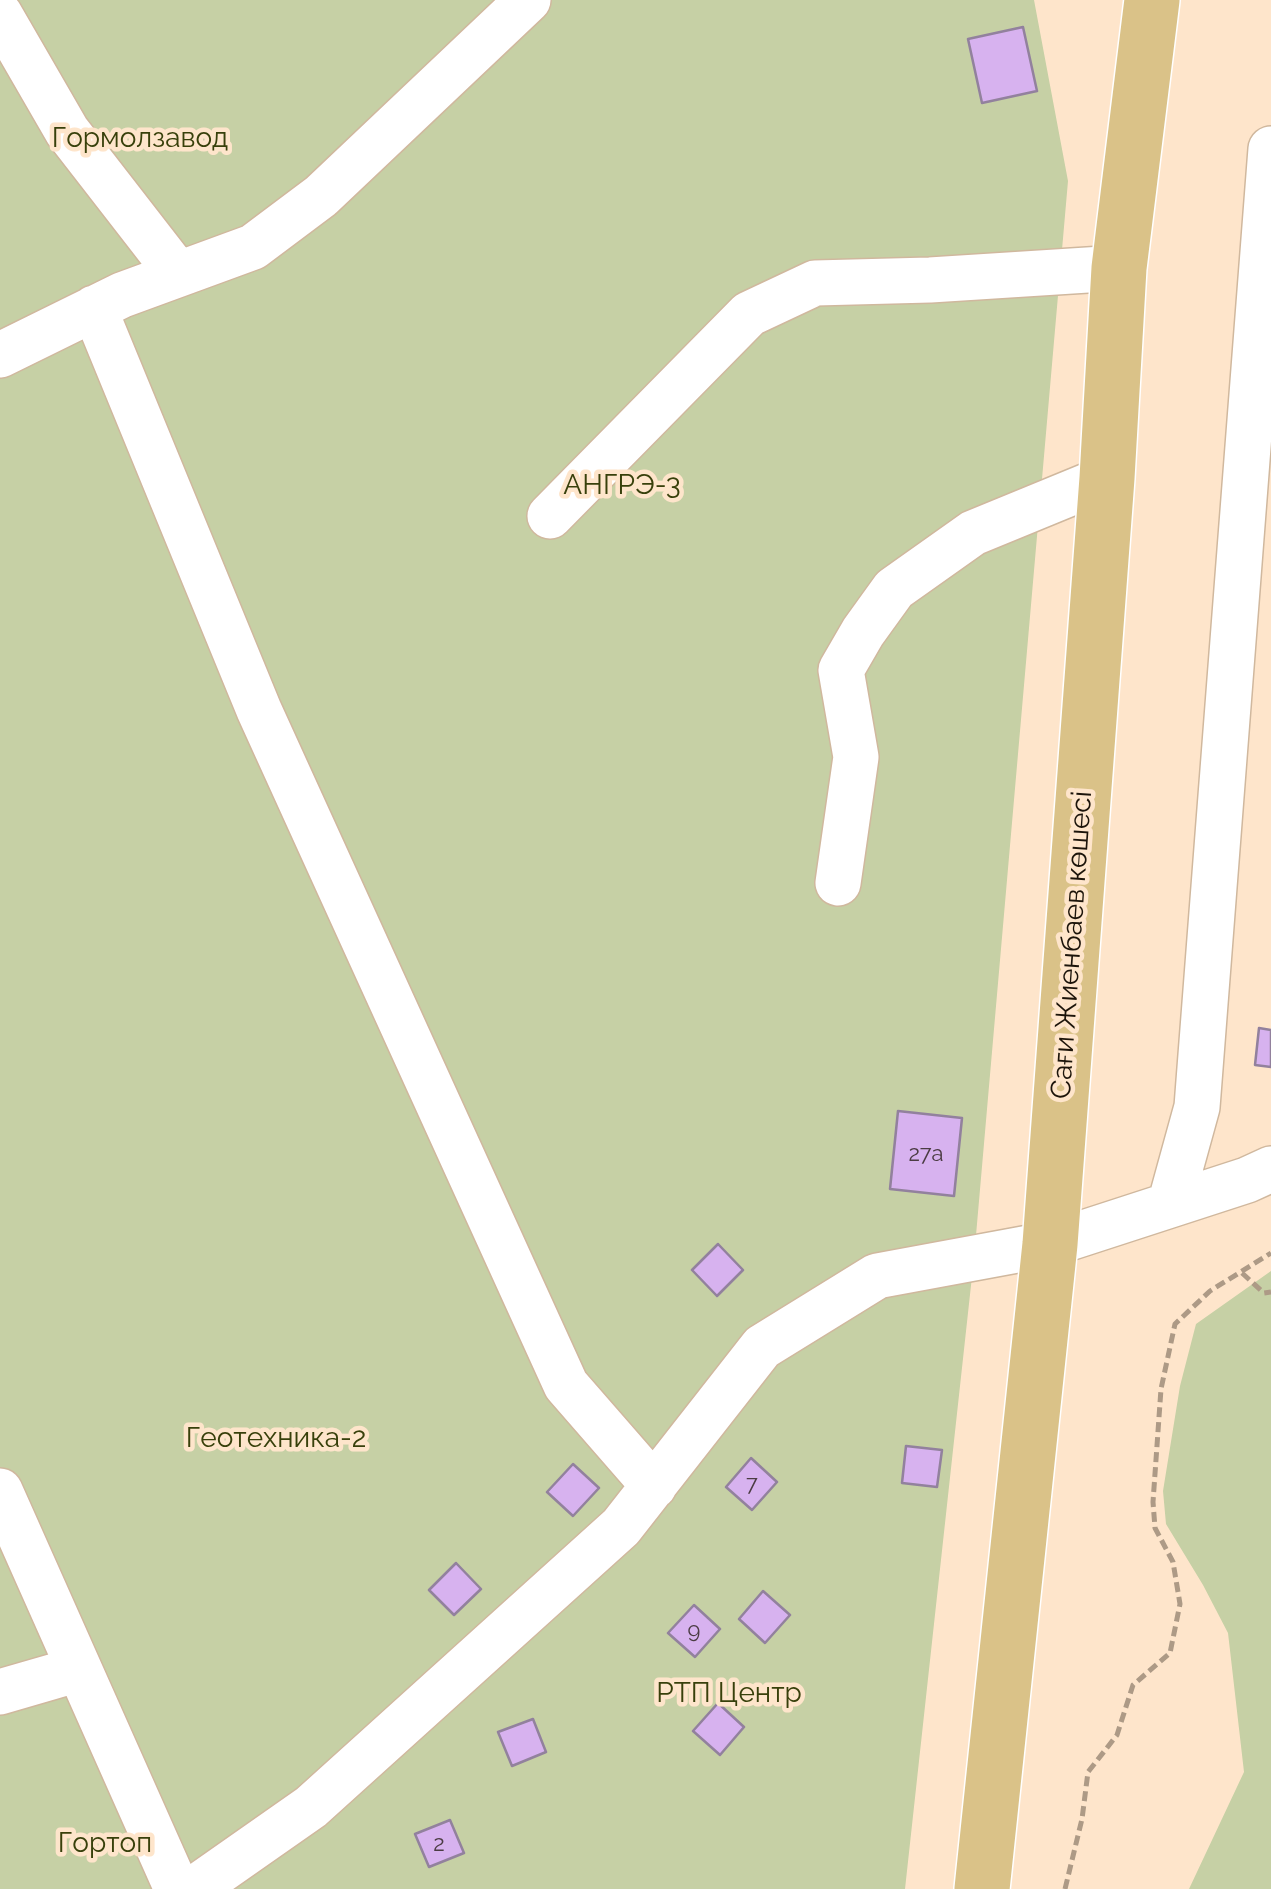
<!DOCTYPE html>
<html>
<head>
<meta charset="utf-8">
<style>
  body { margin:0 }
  canvas { display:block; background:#fee5cb }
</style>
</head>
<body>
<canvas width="1271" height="1889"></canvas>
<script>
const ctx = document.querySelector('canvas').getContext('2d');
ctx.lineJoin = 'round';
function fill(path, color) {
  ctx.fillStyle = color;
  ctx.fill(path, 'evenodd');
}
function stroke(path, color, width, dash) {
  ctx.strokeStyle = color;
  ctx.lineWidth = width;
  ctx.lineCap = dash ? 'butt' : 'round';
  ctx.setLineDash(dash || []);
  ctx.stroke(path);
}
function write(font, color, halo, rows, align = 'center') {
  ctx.font = font + ' Raleway,sans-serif';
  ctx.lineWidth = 9;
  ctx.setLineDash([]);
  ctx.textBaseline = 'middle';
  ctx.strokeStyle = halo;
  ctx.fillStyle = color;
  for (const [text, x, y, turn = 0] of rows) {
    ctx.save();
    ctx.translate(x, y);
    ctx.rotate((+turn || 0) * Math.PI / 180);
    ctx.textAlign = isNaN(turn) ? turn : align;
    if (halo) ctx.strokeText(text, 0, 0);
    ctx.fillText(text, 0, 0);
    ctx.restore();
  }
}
fill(new Path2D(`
  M0,0h1034l34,181 -94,1077 -69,631h-905z
  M1271,1271v618h-82l55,-117 -16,-139 -25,-48 -37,-61 -3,-33 17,-105 16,-62z`), '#c6d0a5');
const building = new Path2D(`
  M1023,27l14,64 -55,12 -14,-64z
  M1259,1028l12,2v37l-16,-2z
  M898,1111l64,7 -8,78 -64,-7z
  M718,1244l25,26 -26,26 -25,-26z
  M906,1446l36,4 -5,37 -35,-4z
  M751,1458l26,24 -25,28 -26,-23z
  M573,1464l26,24 -26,28 -26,-24z
  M456,1563l25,26 -27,26 -25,-25z
  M763,1591l27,24 -25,28 -26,-24z
  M694,1605l26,24 -25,28 -27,-24z
  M718,1703l26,24 -24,28 -27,-24z
  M533,1719l13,33 -34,14 -14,-34z
  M450,1820l14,33 -35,14 -14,-33z`);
fill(building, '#d7b2ef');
stroke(building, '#92819d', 2.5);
const minor = new Path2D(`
  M0,15l67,116 111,143
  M94,308l165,402 307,675 88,101
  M0,355l122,-60 131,-48 68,-51 207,-196
  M550,516l199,-202 66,-31 115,-3 189,-12
  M838,883l18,-126 -15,-87 22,-38 31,-43 79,-56 134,-55
  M1170,1205l27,-98 74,-958
  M0,1491l177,398
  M0,1692l79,-23
  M194,1889l117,-82 310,-280 141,-180 115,-71 173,-32 197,-64 24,-11`);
const major = new Path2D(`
  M982,1889l68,-645 57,-766 12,-210 33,-268`);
stroke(minor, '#d0b89e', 48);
stroke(major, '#fff', 58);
stroke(new Path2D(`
  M1242,1273l22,20 7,-1
  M1065,1889l17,-70 6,-47 29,-37 16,-50 37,-32 10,-49 -7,-42 -18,-34 -2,-26 8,-113 14,-65 35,-33 61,-38`), '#ad9a86', 5, [10, 5]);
stroke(minor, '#fff', 45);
stroke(major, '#dac288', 55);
write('22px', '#4b3c43', null, [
  ["27а",926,1154],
  ["7",752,1484],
  ["9",694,1631],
  ["2",439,1844]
]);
write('28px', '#38400b', '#fee5cb', [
  ["Гормолзавод",140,139],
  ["АНГРЭ-3",622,486],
  ["Геотехника-2",276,1439],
  ["РТП Центр",729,1694],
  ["Гортоп",105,1844]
]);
write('28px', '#1c140a', '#fee5cb', [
  ["Сағи Жиенбаев көшесі",1072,945,-86]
]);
</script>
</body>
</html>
